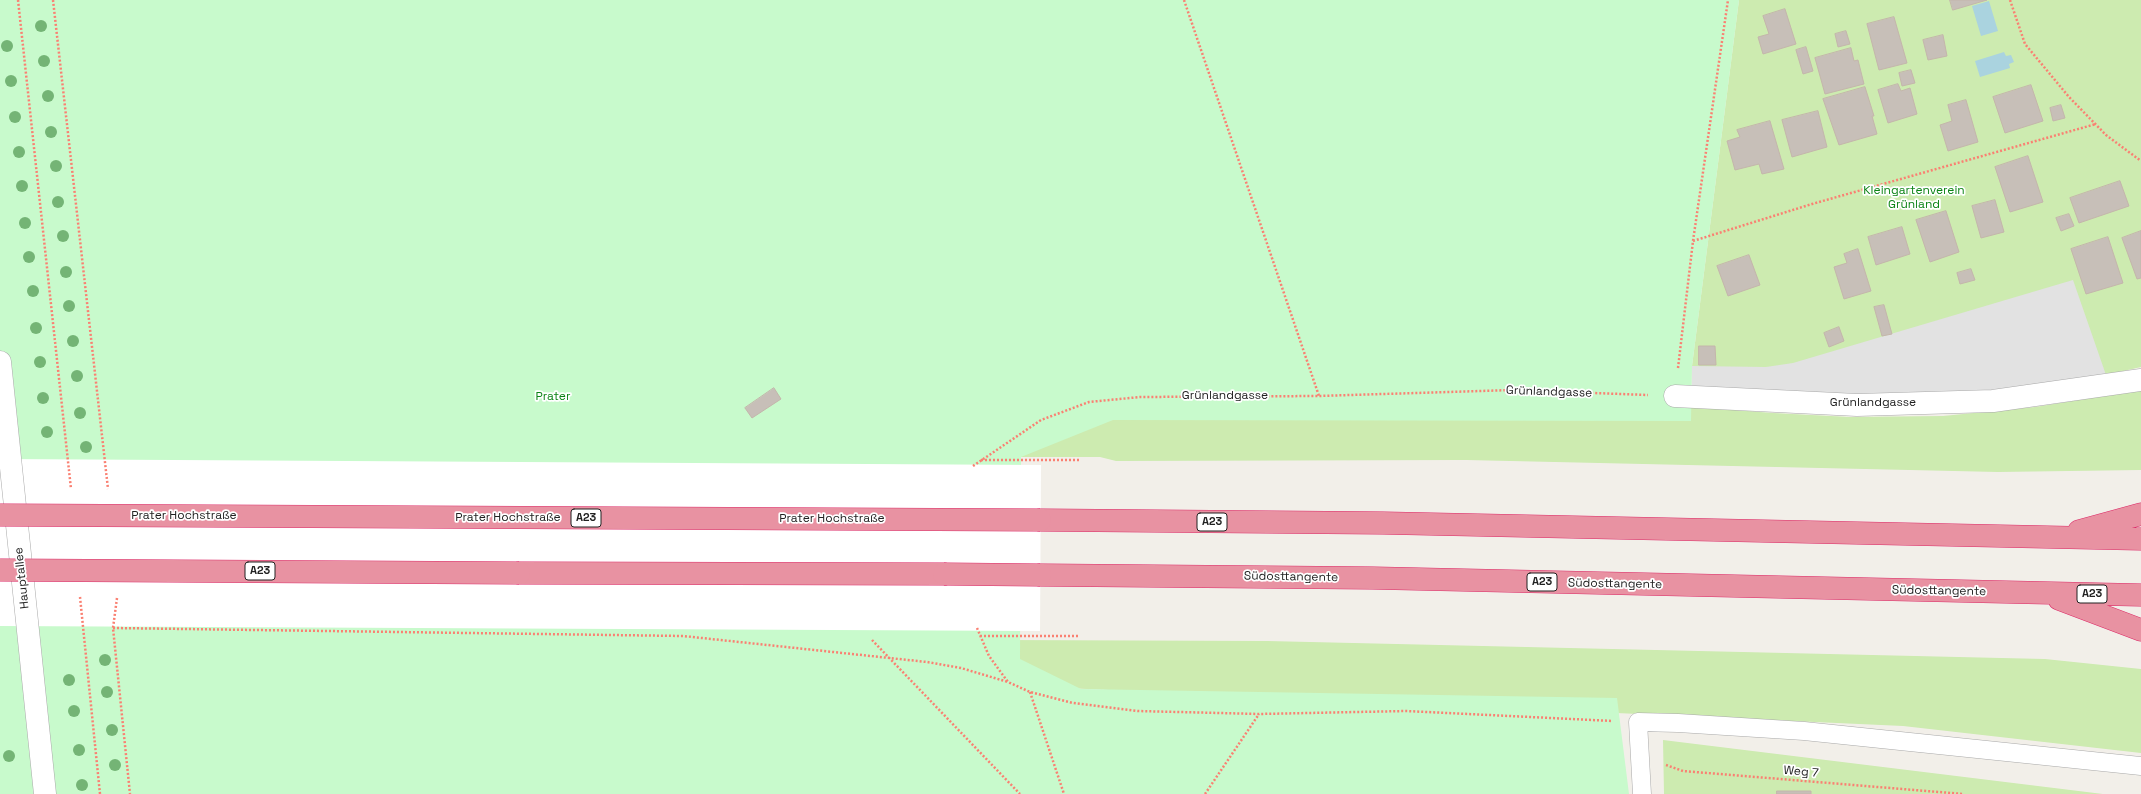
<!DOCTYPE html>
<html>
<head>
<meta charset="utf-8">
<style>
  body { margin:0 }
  canvas { display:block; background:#f2efe9 }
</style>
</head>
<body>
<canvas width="2141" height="794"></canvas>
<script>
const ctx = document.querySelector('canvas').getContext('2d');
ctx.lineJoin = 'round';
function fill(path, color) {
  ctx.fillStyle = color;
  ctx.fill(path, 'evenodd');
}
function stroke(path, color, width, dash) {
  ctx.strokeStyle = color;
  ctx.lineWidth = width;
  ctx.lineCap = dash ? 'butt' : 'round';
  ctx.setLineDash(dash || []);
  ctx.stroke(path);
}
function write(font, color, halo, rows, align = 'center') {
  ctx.font = font + ' "Space Grotesk",sans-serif';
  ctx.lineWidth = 3.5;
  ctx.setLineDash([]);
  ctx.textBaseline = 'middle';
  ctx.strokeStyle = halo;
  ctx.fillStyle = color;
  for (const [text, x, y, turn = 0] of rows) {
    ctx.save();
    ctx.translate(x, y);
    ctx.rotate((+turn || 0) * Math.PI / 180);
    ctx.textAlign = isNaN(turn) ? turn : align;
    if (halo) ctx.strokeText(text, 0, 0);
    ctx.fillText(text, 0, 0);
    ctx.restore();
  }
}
fill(new Path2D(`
  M1739,0h402v367l-35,8 -414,15v-24z
  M2141,390v80l-143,2 -532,-12 -350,1 -16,-4h-96l68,-39 492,-21 209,16 77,4 93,-1 92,-9z
  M996,640l271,1 778,18 96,10v84l-238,-27 -860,-39z
  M1663,740l440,54h-439z`), '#cdebb0');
fill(new Path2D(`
  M0,0h1739l-47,366 -1,55 -578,-1 -92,37 -1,202 61,30 536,9 12,96h-1629z`), '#c8facc');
fill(new Path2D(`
  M2073,280l33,95 -120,19 -116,5 -178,-9v-24l74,1 27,-4z`), '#e2e2e2');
fill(new Path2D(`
  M1989,1l9,30 -17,5 -9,-30z
  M2004,52l2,4 5,-1 3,7 -5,2 1,4 -30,9 -5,-16z`), '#aad3df');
fill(new Path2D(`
  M0,459l1041,6 -1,166 -1040,-5z`), '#fff');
const building = new Path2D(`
  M1950,0h37l-34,10z
  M1785,9l11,35 -33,10 -5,-17 11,-3 -6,-18z
  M1894,17l13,46 -28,7 -12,-46z
  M1846,31l4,13 -12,3 -3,-13z
  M1943,35l4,21 -19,4 -5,-20z
  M1806,47l7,24 -10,3 -7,-24z
  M1851,48l3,13 4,-1 6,24 -39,10 -10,-36z
  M1911,70l4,13 -13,3 -3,-13z
  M1898,84l3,7 9,-3 7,26 -29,9 -10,-33z
  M2031,85l12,36 -38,12 -12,-36z
  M1865,87l9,29h-2l5,18 -38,11 -16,-46z
  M1966,100l12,42 -30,9 -8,-26 12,-4 -4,-16z
  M2061,105l4,13 -12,3 -3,-13z
  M1818,111l9,36 -35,10 -10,-37z
  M1770,121l14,48 -22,5 -3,-10 -24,6 -8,-29 13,-4 -3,-7z
  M2028,156l15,46 -33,10 -15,-45z
  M2120,181l9,25 -50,17 -9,-25z
  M1995,200l9,32 -23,6 -9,-32z
  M1946,211l13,41 -29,10 -14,-42z
  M2069,214l5,12 -13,5 -5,-13z
  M1902,227l8,27 -34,11 -8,-28z
  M2141,231v47l-4,1 -15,-41z
  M2108,237l15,46 -37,11 -15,-45z
  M1858,249l13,42 -27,8 -10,-32 13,-4 -3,-9z
  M1749,255l11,30 -32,11 -11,-30z
  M1971,269l4,11 -15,4 -3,-11z
  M1884,305l8,29 -10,2 -8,-29z
  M1839,327l5,14 -15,6 -5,-14z
  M1699,346h16l1,19h-17z
  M774,388l7,11 -29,19 -7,-10z
  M1777,791h34v3h-34z`);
fill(building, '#c7bfb8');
stroke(building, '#c4b6ab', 1);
const service = new Path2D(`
  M1642,794l-4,-72 40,1 126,8 337,35`);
const minor = new Path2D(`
  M0,362l45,432
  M1675,396l182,9 136,-4 148,-21`);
const motorway = new Path2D(`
  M1040,520l343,3 758,16
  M2079,531l62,-17
  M519,573l425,1
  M1040,575l333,3 768,17
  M2059,599l82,31`);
stroke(service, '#a9a9a9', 19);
stroke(minor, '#a9a9a9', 23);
stroke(motorway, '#dc2a67', 23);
stroke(new Path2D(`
  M18,0l53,489
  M53,0l55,489
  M1184,0l135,396
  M2010,0l15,44 44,53 37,38 35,26
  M1693,241l119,-37 284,-80
  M1678,368l15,-127 35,-241
  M981,460h99
  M973,466l68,-46 48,-18 51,-5 179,-1 193,-6 136,5
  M80,597l20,197
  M117,598l-4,30 17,166
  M113,628l570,8 244,26 34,6 47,14
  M977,628l12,28 19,26 22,10 43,11 65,8 121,3 147,-3 207,10
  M980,636h99
  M872,640l148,154
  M1030,692l34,102
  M1666,765l17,6 280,23
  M1205,794l54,-80`), '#fa8072', 2.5, [2, 2]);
stroke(service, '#fff', 18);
stroke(minor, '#fff', 22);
stroke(motorway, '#e892a2', 22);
const motorwayBridge = new Path2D(`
  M0,515l1040,5
  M0,570l519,3
  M944,574l96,1`);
stroke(motorwayBridge, '#dc2a67', 23, []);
stroke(motorwayBridge, '#e892a2', 22);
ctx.fillStyle = '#74b475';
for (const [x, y] of [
  [41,26],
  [7,46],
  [44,61],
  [11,81],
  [48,96],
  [15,117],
  [51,132],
  [19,152],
  [56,166],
  [22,186],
  [58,202],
  [25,223],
  [63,236],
  [29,257],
  [66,272],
  [33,291],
  [69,306],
  [36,328],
  [73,341],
  [40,362],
  [77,376],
  [43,398],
  [80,413],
  [47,432],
  [86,447],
  [105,660],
  [69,680],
  [107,692],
  [74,711],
  [112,730],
  [79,750],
  [9,756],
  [115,765],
  [82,785]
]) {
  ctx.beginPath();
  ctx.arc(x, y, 6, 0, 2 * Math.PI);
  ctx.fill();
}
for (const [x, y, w] of [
  [586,518,30],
  [1212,522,30],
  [260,571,30],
  [1542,582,30],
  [2092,594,30]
]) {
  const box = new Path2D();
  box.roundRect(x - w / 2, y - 9, w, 18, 3);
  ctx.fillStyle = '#fff';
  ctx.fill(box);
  stroke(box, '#222', 1);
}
write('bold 11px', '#222', null, [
  ["A23",586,518],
  ["A23",1212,522],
  ["A23",260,571],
  ["A23",1542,582],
  ["A23",2092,594]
]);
write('12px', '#0c8416', '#fff', [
  ["Kleingartenverein",1914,191],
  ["Grünland",1914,205],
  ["Prater",553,397]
]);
write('12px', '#222', '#fff', [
  ["Grünlandgasse",1549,392,2],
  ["Grünlandgasse",1225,396],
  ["Grünlandgasse",1873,403],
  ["Prater Hochstraße",184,516],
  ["Prater Hochstraße",508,518],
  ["Prater Hochstraße",832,519],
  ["Südosttangente",1291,577,1],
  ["Hauptallee",22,578,-96],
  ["Südosttangente",1615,584,1],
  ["Südosttangente",1939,591,1],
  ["Weg 7",1801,772,5]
]);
</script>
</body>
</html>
